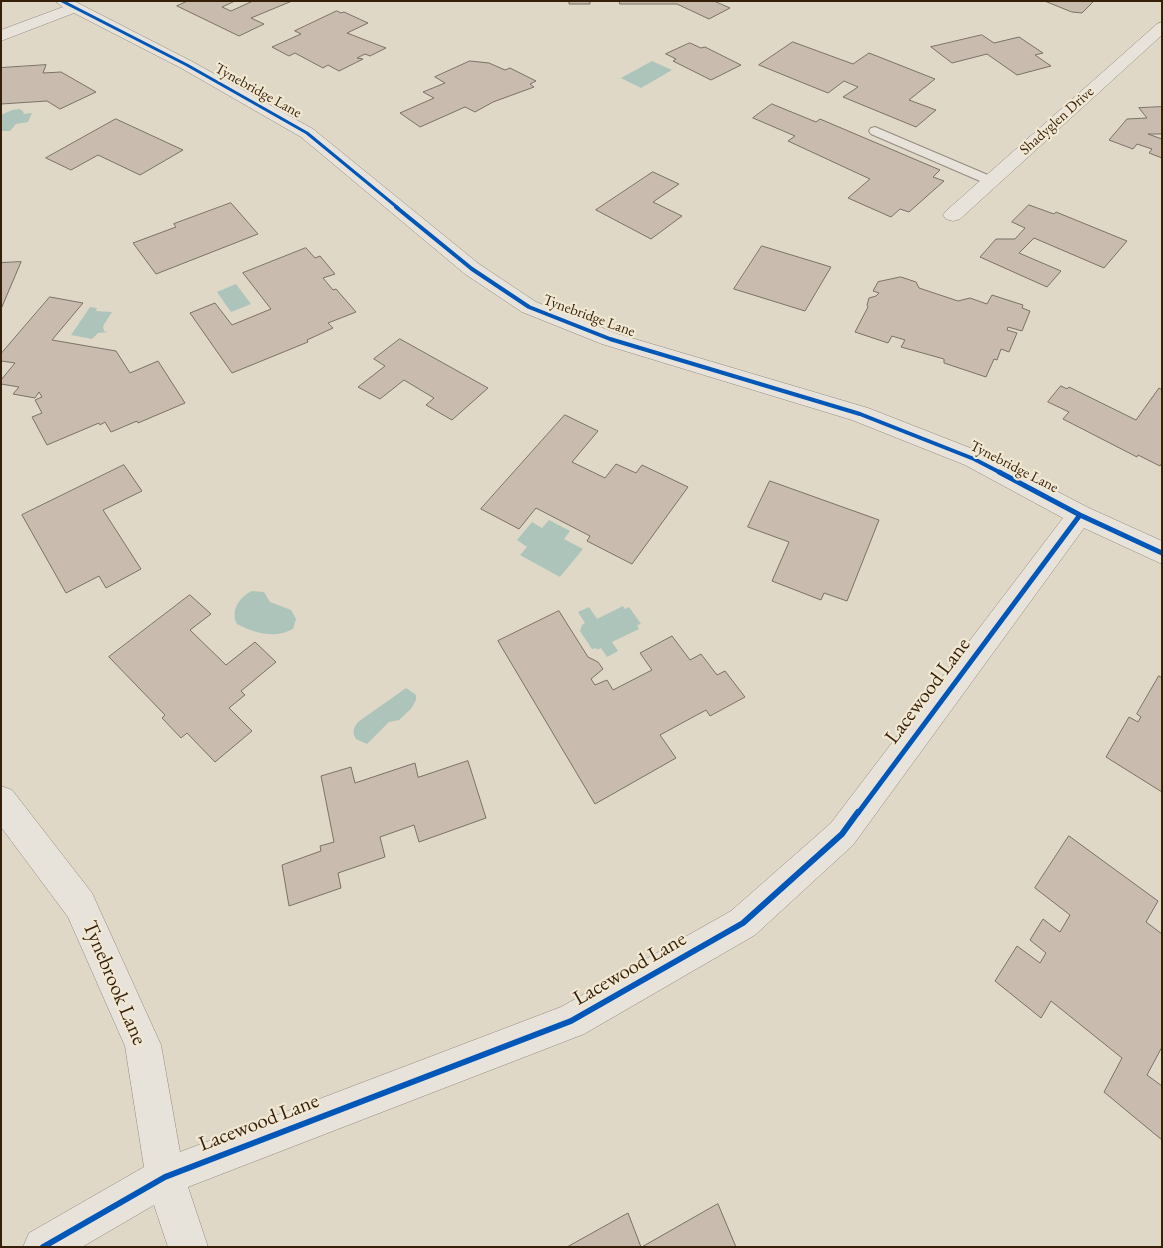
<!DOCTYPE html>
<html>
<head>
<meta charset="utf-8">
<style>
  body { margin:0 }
  #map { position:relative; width:1163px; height:1248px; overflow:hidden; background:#dfd8c7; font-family:"EB Garamond",serif }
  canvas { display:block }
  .frame { position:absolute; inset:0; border:2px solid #351f08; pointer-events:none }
</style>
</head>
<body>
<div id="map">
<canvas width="1163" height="1248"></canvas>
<div class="frame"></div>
</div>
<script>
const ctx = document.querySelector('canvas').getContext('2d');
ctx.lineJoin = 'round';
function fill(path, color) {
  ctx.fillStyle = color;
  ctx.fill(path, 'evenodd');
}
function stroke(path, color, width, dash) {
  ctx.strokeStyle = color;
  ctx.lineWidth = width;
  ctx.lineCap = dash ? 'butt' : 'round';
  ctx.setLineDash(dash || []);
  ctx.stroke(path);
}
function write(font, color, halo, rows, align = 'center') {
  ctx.font = font + ' "EB Garamond",serif';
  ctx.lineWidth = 4.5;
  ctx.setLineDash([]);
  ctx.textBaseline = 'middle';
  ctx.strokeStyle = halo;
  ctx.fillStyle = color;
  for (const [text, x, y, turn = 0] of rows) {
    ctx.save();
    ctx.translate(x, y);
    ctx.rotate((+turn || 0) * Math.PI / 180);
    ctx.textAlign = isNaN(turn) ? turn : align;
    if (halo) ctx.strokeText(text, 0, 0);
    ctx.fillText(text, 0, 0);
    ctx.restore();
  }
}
fill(new Path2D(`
  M652,61l20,9 -31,18 -20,-10z
  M20,109l4,3 -1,2 9,-1 -4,9 -12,2 -6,7h-9v-16l11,-5z
  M236,284l15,20 -20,8 -14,-20z
  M90,307l7,1 -1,3 16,1 -9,14 1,5 4,1 -10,1 -6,6 -21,-4z
  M549,520l21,11 -6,8 19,10 -23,28 -40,-22 7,-8 -10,-7 15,-18 10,6z
  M252,591l12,1 6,10 21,8 5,9 -3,10c-18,10 -39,4 -56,-5 -7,-13 2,-27 15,-33z
  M623,606l2,3 4,-2 12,17 -4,1 2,4 -27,13 6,9 -11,6 -6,-9 -4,2 -1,-2 -4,1 -12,-18 2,-6 3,-2 -7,-11 11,-5 8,12z
  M406,688l10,7v5l-5,9 -12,11 -10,2 -22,22 -11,-5c-4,-7 -3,-11 2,-17z`), '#adc4ba');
const building = new Path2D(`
  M188,1h47l-13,6 9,4 22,-10h39l-41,17 13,6 -25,12 -62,-30z
  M540,1h50v3h-21v-2z
  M620,1h94l16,7 -21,11 -32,-15h-57z
  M1045,1h49l-12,12 -10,-1z
  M337,11l4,2 3,-1 24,11 -21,10 39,15 -16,8 -5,-2 -8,4 6,1 -24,12 -11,-6 -5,3 -28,-15 -6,3 -17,-9 29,-13 -6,-3z
  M982,35l12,8 25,-6 24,16 -8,2 16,11 -34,9 -30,-21 -35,9 -21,-16z
  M793,42l60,22 16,-11 66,26 -26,21 27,10 -20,17 -73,-30 15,-10 -14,-6 -16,12 -69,-28z
  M690,43l11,5 4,-1 36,18 -30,15 -38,-19 3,-2 -10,-5z
  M470,61l19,2 16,7 5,-2 26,13 -6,3 4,3 -41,15 -18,10 -10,-5 -45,20 -20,-14 34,-15 -11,-6 22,-9 -10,-6z
  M46,65l-3,8 18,-1 35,20 -36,17 -13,-8 -46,3v-36z
  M772,104l44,18 4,-3 120,51 -7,7 11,4 -35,31 -9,-3 -9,8 -43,-19 22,-19 -82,-38 7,-5 -42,-18z
  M1162,107v27h-14l14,5v19l-13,-5 3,-4 -15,-5 -4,5 -24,-9 18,-21 20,-1 -8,-10z
  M116,119l67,31 -43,25 -42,-20 -27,15 -25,-12z
  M653,172l26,12 -26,18 29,14 -31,23 -55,-29z
  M231,203l27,31 -102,40 -23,-31 43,-16 -2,-3z
  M1029,205l25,9 2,-2 71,29 -23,27 -70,-30 -15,15 42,18 -14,16 -67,-30 16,-18h19l10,-11 -13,-6z
  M762,246l69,21 -26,44 -71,-22z
  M306,248l9,10 5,-2 15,18 -12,4 10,12 3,-1 20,23 -28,11 5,5 -26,12 1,2 -76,31 -42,-60 25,-10 17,22 39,-16 -28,-36z
  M21,262l-20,47v-46z
  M901,277l15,5 3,6 39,13 12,-3 17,6 5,-9 31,10 -1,3 8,3 -8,20 -14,-4 -1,3 10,3 -8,19 -8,-3 -4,11 -3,-1 -8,18 -42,-14v-4l-43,-12 4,-7 -13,-4 -4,7 -33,-11 13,-25 -1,-2 2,-7 7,-2 3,-3 -6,-2 5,-9z
  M50,297l33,6 -31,37 64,11 14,22 28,-12 27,42 -47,20 -1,-2 -26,11 -6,-10 -5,3 -1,-2 -52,22 -15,-28 10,-4 -7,-13 7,-3 -3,-5 -4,6 -22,-4 6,-7 -18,-3v-4l14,-17 -14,-2v-7z
  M400,339l88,49 -36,32 -26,-15 8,-7 -30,-18 -24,19 -22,-12 27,-21 -11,-7z
  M1061,386l6,3 2,-2 67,33 23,-32 3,2v73l-2,3 -22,-11 -1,2 -74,-38 6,-7 -21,-10z
  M565,415l33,16 -26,31 33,16 11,-14 20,9 6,-8 46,22 -56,77 -45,-23 3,-5 -54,-28 -17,21 -38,-20z
  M124,465l18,26 -39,19 38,59 -35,19 -7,-12 -33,17 -44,-78z
  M770,481l109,39 -32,81 -23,-8 -3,7 -49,-19 17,-39 -41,-15z
  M190,595l21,19 -21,16 36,35 29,-23 21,20 -35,29 4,4 -16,13 23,23 -37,31 -28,-29 -6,5 -19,-20 3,-3 -56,-58z
  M559,611l29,46 10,5 5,7 -12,10 4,6 12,-5 6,10 39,-20 -12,-17 32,-17 18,24 11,-6 16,21 8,-4 20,26 -35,19 -4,-6 -46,25 16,23 -81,46 -97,-163z
  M1159,676l3,2v114l-56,-35 23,-40 9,5 3,-5 -4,-3z
  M468,761l18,57 -67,24 -5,-17 -34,12 5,20 -47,16 3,15 -52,18 -7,-41 39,-14 -1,-5 14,-4 -13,-66 30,-9 4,16 60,-20 3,14z
  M1069,836l89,65 -12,21 16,12v113l-15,28 15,11v54l-58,-48 18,-34 -71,-57 -10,17 -46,-37 22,-35 23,17 6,-10 -16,-13 13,-21 17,13 10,-17 -35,-27z
  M718,1204l18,43h-169l61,-34 13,34z`);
fill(building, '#c9bbad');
stroke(building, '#797266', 1);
const lane = new Path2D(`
  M875,127l120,51 2,3 -2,3h-8l-116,-50 -2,-3 2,-3z`);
const street = new Path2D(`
  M55,1h19l119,61 120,67 166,135 57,38 82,32 250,74 115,45 106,55 73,33v23l-78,-36 -231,317 -98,90 -171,99 -396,153 20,60h-40l-14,-42 -72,42h-59l6,-14 115,-66 -19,-121 -57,-129 -67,-90v-41l11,4 80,103 69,152 19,107 381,-145 170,-96 100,-88 232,-305 -98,-53 -113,-45 -250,-76 -80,-32 -57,-38 -164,-137 -120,-69 -107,-55 -73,28v-11l62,-23z
  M1162,22v13l-202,184 -7,2 -7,-2 -3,-4 3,-4 211,-187z`);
stroke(lane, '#928b7f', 2);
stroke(street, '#928b7f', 1);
fill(lane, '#e7e2da');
fill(street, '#e7e2da');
stroke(new Path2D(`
  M62,1l125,64 120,68 91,75`), '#0057b8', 3);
stroke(new Path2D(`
  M396,207l76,62 57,38 81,32 250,75 114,45 27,14`), '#0057b8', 4);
stroke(new Path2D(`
  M999,472l81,43 82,38
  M858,813l222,-298`), '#0057b8', 5);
stroke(new Path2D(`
  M43,1247l122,-70 406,-156 172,-98 99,-89 16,-22`), '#0057b8', 6);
write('15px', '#351f08', '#f1e8d4', [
  ["Tynebridge Lane",258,91,29],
  ["Shadyglen Drive",1057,121,-42],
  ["Tynebridge Lane",589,316,20],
  ["Tynebridge Lane",1014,467,27]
]);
write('21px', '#351f08', '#f1e8d4', [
  ["Lacewood Lane",928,691,-53],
  ["Lacewood Lane",630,969,-30],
  ["Tynebrook Lane",114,983,67],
  ["Lacewood Lane",259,1123,-21]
]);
</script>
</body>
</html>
